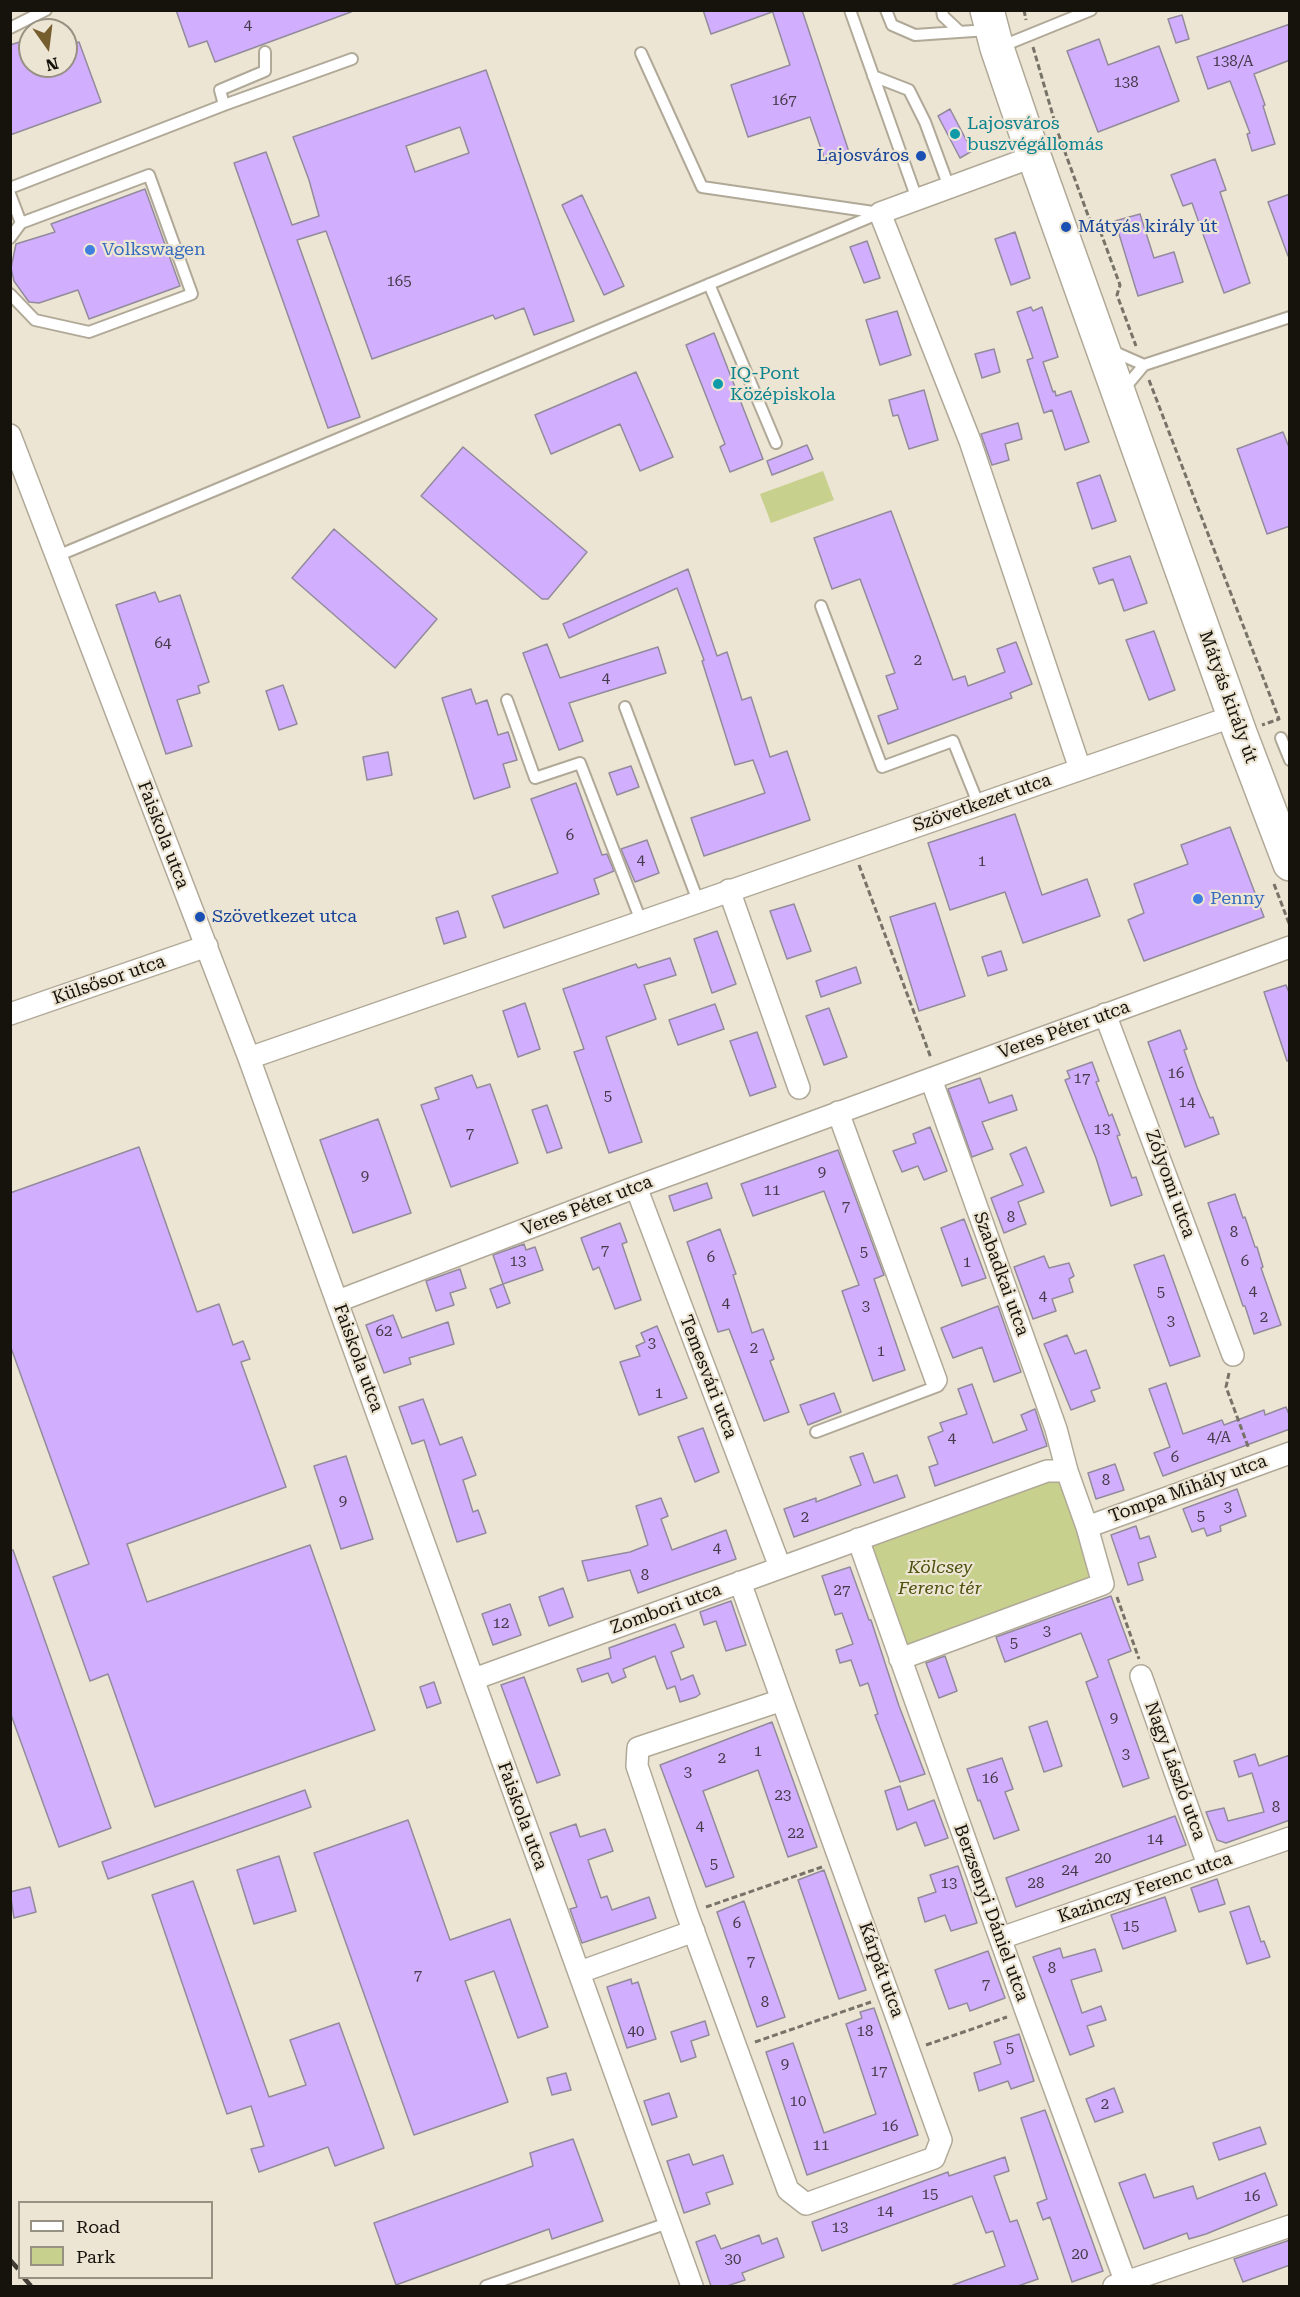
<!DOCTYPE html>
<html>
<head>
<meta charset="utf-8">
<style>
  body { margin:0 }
  #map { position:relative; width:1300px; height:2297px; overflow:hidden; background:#ede5d3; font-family:"Roboto Serif",serif }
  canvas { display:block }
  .frame { position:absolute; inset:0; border:12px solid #16130d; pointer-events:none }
  .legend { position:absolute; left:18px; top:2201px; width:195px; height:78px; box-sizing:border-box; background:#ede5d3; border:2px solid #979184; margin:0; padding:8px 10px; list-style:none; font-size:18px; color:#16130d }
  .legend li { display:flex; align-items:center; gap:12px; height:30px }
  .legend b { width:30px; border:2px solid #979184 }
  .north { position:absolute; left:18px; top:18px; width:60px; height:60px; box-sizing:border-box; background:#ede5d3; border:2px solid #979184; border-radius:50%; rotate:166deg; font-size:16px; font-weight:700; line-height:24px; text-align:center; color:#16130d }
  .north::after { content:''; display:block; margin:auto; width:21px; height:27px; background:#755d2e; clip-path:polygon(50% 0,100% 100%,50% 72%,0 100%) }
</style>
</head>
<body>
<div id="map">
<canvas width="1300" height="2297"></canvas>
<div class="frame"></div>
<ul class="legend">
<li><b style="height:8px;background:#fff"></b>Road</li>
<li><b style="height:16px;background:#c7d08d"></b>Park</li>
</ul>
<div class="north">N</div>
</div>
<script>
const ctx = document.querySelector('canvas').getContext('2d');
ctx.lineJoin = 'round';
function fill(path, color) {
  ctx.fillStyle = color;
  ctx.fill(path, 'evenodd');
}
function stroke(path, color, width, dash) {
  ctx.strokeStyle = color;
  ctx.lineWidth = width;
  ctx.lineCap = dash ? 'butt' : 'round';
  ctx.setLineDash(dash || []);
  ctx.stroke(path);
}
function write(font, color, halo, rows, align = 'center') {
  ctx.font = font + ' "Roboto Serif",serif';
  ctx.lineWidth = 4.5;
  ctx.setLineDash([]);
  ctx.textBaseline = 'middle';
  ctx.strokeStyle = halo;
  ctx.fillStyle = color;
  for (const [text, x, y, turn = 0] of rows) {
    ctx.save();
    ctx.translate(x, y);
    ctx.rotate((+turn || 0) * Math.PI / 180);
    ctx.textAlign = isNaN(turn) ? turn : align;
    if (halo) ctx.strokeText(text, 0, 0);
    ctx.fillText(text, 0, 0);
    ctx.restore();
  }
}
fill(new Path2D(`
  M823,471l11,29 -63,23 -11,-29z
  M1047,1478l16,2 40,104 -203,75 -42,-120z`), '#c7d08d');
const building = new Path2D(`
  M176,10h175v2l-136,50 -8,-21 -18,6z
  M703,10h69v2l-61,22z
  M772,10h30l48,145 -24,8 -16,-46 -62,20 -17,-52 59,-20z
  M1182,15l7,24 -13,4 -8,-24z
  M1290,24v36l-36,14 11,31 -2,1 12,38 -23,7 -5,-17 3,-1 -20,-52 -22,8 -11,-32z
  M1099,39l9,26 51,-19 20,55 -81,31 -31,-81z
  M26,40l4,11v15h36v-19l13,-5 22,60 -91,33v-90z
  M486,70l88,251 -40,14 -10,-27 -29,11 -2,-4 -121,44 -46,-128 -29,9 63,177 -32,11 -94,-265 32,-11 26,73 27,-9 -10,-36 -16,-43zM460,127l9,26 -54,19 -9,-26z
  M950,109l22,42 -12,7 -22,-42z
  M1215,159l11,31 -6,2 30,91 -26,10 -32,-90 -9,3 -12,-31z
  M145,189l35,97 -91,33 -11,-29 -39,13 -10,-1 -15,-21 -3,-13 5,-24 39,-12 -4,-8z
  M1290,194v61l-2,1 -20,-54z
  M582,195l42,91 -20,9 -42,-90z
  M1140,214l14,44 20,-6 9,30 -45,14 -23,-75z
  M1015,232l15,46 -19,7 -16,-46z
  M867,241l13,37 -16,5 -14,-36z
  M1031,307l2,4 9,-4 16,50 -15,5 10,30 2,-1 1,5 15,-5 18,51 -24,8 -13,-40 -8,3 -17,-53 6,-2 -16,-46z
  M897,311l14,44 -31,10 -14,-45z
  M714,333l49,126 -33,13 -10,-25 5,-3 -39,-99z
  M994,349l6,23 -18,6 -7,-24z
  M636,372l37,85 -33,14 -20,-47 -69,30 -16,-39z
  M924,390l14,50 -29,9 -11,-34 -5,1 -4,-16z
  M1018,423l4,16 -17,5 4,16 -17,5 -11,-31z
  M1283,432l7,18v76l-23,8 -30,-85z
  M807,445l6,14 -41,16 -5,-14z
  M463,447l124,105 -39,47h-6l-121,-103z
  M1100,475l16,46 -24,8 -15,-46z
  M891,511l62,169 12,-4 3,10 37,-14 -8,-23 19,-7 16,42 -22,9 2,5 -124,46 -10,-28 20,-7 -12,-33 9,-3 -35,-94 -28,10 -18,-51z
  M334,529l103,90 -42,49 -103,-90z
  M1130,556l17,47 -23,8 -11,-32 -14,5 -6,-16z
  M688,569l29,87 10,-4 15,48 9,-3 19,60 17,-6 23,69 -106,36 -13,-38 74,-25 -12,-33 -18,5 -33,-104 2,-1 -27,-72 -108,50 -6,-14z
  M155,592l4,10 21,-7 29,87 -11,4 2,7 -23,7 15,46 -26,8 -50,-149z
  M1154,631l21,59 -26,10 -23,-60z
  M547,644l13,34 98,-31 8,26 -97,30 14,38 -24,9 -36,-97z
  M283,685l14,39 -18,6 -13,-39z
  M471,689l5,15 11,-4 11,35 10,-3 9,28 -14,4 7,23 -36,12 -32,-101z
  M388,752l4,23 -25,5 -4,-23z
  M631,766l8,21 -22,8 -8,-22z
  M576,783l26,72 5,-1 7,17 -20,8 5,15 -95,34 -12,-32 66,-23 -27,-74z
  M1015,814l27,81 45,-16 13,37 -77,27 -18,-51 -55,18 -22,-67z
  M1230,827l34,90 -120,44 -16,-41 16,-7 -10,-29 54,-20 -7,-19z
  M647,840l12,33 -24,9 -14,-33z
  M935,903l30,93 -46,15 -29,-94z
  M794,904l17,47 -24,8 -17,-48z
  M458,911l8,26 -22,7 -8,-26z
  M717,931l19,53 -24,9 -18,-54z
  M1001,951l6,19 -19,6 -6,-19z
  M670,958l6,17 -32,10 12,34 -50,18 36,105 -33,11 -35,-101 10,-3 -21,-60 73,-25 2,4z
  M856,967l5,16 -40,14 -5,-16z
  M1286,985l4,10v65l-3,1 -23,-69z
  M525,1003l15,46 -22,8 -15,-46z
  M715,1004l9,25 -46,16 -9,-25z
  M829,1008l18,49 -23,8 -18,-49z
  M1180,1030l7,19 -3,1 13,37 13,31 3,-1 6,17 -34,13 -37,-105z
  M757,1032l19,55 -26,9 -20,-55z
  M1092,1062l7,19 -3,1 13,34 3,-2 8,21 -3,1 15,42 4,-1 6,18 -31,11 -15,-48 -31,-78 5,-2 -3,-7z
  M472,1075l5,13 13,-4 28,79 -67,24 -30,-82 18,-6 -4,-11z
  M980,1078l9,25 23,-8 5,15 -35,12 11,27 -21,8 -24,-68z
  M547,1105l15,43 -15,5 -15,-43z
  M378,1119l33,94 -58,20 -33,-93z
  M930,1127l17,44 -23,9 -6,-14 -16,6 -9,-21 23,-8 -3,-9z
  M139,1147l58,165 22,-8 14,41 10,-4 7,18 -9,3 45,125 -159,57 20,58 163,-57 65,185 -220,77 -47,-133 -18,7 -37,-104 36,-13 -79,-219v-152z
  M1026,1147l18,45 -26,10 8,22 -22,9 -13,-35 32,-13 -13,-31z
  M838,1150l46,125 -10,4 31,91 -32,11 -31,-90 17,-6 -35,-94 -71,25 -12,-32z
  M707,1183l5,15 -38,13 -5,-15z
  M1235,1194l8,24 2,-1 10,30h2l6,20 -2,1 20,57 -27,9 -9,-28h-2l-35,-103z
  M964,1219l22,59 -24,8 -21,-58z
  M620,1223l7,19 -5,2 19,56 -26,9 -16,-42 -6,3 -12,-32z
  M720,1229l16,45 -3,1 19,58 11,-4 11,30 -4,2 19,51 -25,9 -35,-92 -11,3 -31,-90z
  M524,1244l2,6 9,-3 8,23 -40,14 -10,-29z
  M1164,1255l36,101 -30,10 -36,-101z
  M1044,1256l5,12 20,-5 5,13 -5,3 4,13 -21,7 4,12 -23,8 -19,-52z
  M460,1269l6,19 -16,5 4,12 -18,6 -10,-30z
  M503,1284l7,19 -13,5 -7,-19z
  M998,1306l23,66 -27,10 -12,-35 -29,11 -12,-30z
  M393,1315l9,23 46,-16 6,22 -45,14 2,6 -27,9 -18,-48z
  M657,1326l30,72 -48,17 -19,-53 20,-6 -4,-10 9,-4 -4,-9z
  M1067,1335l8,19 11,-4 14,38 -9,3 4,10 -24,9 -27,-66z
  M1166,1383l17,51 39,-14 2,5 40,-15 1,5 21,-8 4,10v12l-127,47 -9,-23 16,-6 -21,-58z
  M972,1384l21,59 34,-13 -6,-15 14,-6 12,37 -112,40 -6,-19 9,-3 -10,-27 15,-6 -3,-8 27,-9 -9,-25z
  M834,1393l7,19 -33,13 -8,-20z
  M423,1399l17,46 22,-8 14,38 -13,5 10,32 5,-2 8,23 -29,9 -33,-102 -12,4 -13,-37z
  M703,1428l16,44 -24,10 -17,-45z
  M863,1453l11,30 23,-8 8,22 -111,40 -10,-28 32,-11v4l45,-17 -11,-28z
  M346,1456l27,83 -32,10 -27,-83z
  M1115,1464l9,26 -28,9 -8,-26z
  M1237,1489l9,27 -26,10 1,5 -14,5 -3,-8 -12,4 -9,-23z
  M661,1498l7,18 -7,3 11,31 54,-20 10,29 -98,34 -8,-23 -42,11 -6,-20 48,-9 18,-7 -12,-39z
  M1136,1526l4,13 9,-3 7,21 -18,6 5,17 -15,5 -17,-50z
  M13,1550l98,278 -52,19 -49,-135v-161z
  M850,1567l19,53h2l28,86 26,68 -25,8 -25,-67 3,-1 -10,-31 -8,3 -9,-26 -11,3 -4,-13 17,-6 -11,-31 -7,2 -13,-39z
  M563,1588l10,29 -24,9 -10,-29z
  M1111,1596l20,55 -23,9 41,118 -26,9 -37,-105 12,-5 -17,-44 -76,29 -9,-25z
  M731,1601l15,44 -20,6 -10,-30 -12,4 -4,-13z
  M510,1604l11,31 -28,10 -11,-31z
  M675,1624l9,23 -13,5 10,28 12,-5 7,19 -4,3 -16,5 -5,-16 -8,3 -12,-33 -32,13 3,8 -14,6 -4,-10 -26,9 -5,-13 34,-11 -2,-10z
  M945,1656l12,35 -18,7 -13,-35z
  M524,1677l36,98 -23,8 -36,-98z
  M434,1682l7,21 -14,5 -7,-21z
  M1047,1721l15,45 -18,6 -15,-45z
  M772,1722l45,125 -29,10 -30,-87 -55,21 31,86 -28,10 -46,-122z
  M1255,1754l4,12 31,-11v65l-64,23 -9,-3 -11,-28 18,-4 4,13 36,-9 -12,-39 -13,4 -5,-16z
  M1002,1758l11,31 -8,3 14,38 -25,9 -14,-39 -2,1 -11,-32z
  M900,1786l8,24 26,-10 14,38 -23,8 -9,-24 -19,8 -12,-39z
  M305,1790l6,17 -203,72 -6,-17z
  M1175,1816l11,29 -170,62 -10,-29z
  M408,1820l42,120 60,-21 38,108 -30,11 -24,-67 -29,10 43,121 -94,33 -100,-282z
  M576,1824l4,13 25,-8 8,22 -25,9 13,38 6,-2 5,14 37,-13 7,21 -74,25 -12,-34 7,-2 -27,-74z
  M279,1856l17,55 -42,13 -17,-54z
  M958,1866l19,57 -26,8 -6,-16 -20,7 -7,-24 18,-6 -6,-17z
  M824,1870l42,120 -27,9 -41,-119z
  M1217,1879l8,25 -26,8 -8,-24z
  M193,1881l76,216 37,-12 -16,-45 49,-17 45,125 -49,18 -7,-19 -69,25 -8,-23 13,-3 -13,-40 -24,8 -75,-219z
  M30,1887l6,25 -22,6 -4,-26z
  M1165,1897l11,34 -53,18 -12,-34z
  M744,1901l41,116 -28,10 -40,-115z
  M1249,1906l12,36 3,-1 6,16 -23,7 -17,-52z
  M1060,1948l3,10 32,-9 7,22 -31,9 11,33 19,-7 5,14 -19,6 7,20 -24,9 -37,-98z
  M988,1951l17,47 -35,13 -3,-8 -18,6 -14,-39z
  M631,1979l1,5 6,-2 18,57 -29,9 -20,-61z
  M874,2008l44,127 -111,40 -41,-123 27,-9 31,90 52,-19 -30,-90 16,-6 -2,-6z
  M705,2021l4,14 -18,6 5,16 -15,5 -10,-30z
  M1019,2034l15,47 -23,8 -3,-8 -29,10 -5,-18 27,-9 -7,-22z
  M566,2073l5,17 -19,5 -5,-17z
  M1114,2088l9,24 -28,10 -9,-23z
  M669,2093l8,24 -25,8 -8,-24z
  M1045,2110l58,161 -31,11 -22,-65 -7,3 -6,-17 10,-4 -26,-81z
  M1260,2127l6,17 -47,16 -6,-17z
  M573,2139l30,82 -51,18 -3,-10 -153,56 -22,-62 159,-57 -3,-13z
  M689,2154l4,11 30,-10 10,29 -27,9 4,11 -26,9 -17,-52z
  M1005,2157l4,14 -15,5 16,46 7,-2 21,59 -20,7h-65v-1l52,-19 -12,-35 -7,2 -14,-37 -150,55 -10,-29 136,-50 1,4z
  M1265,2173l12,32 -71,29 -17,5 -2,-6 -43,16 -25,-66 26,-9 9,24 39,-12 4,13z
  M715,2235l6,14 38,-14 3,9 15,-6 7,19 -42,16 3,7 -18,6h-16l-15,-44z
  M1290,2240v25l-47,17 -9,-23z`);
fill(building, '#d2affe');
stroke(building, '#928b9c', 1.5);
const service = new Path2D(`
  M850,10l67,189
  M886,10l6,15 23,10 73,-5
  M942,10l1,6 17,16
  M10,28l36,-18
  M1000,47l91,-37
  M641,53l61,134 178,26
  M873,76l36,14 16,32 24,65
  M224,105l-4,-15 45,-19v-19
  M10,188l214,-83 128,-46
  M10,194l11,29
  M10,238l11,-15 128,-48 43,119 -103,38 -54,-12 -25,-26
  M709,284l67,159
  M1110,350l34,15 146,-48
  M1123,390l21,-25
  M57,556l823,-343
  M821,606l61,161 71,-26 25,62
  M507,700l28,78 45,-15 61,158
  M625,707l73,194
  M1281,738l9,22
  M816,1432l122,-46 -2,-6
  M486,2286l182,-63`);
const minor = new Path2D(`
  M1035,156l-155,57 90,228 110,328
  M10,435l239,623 443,1228
  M729,890l70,198
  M10,1014l197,-68
  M1105,1014l128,341
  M249,1058l985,-342
  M931,1079l125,350 11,42
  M838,1112l98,268
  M636,1187l144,380
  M338,1301l298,-114 654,-240
  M1087,1527l203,-74
  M858,1539l168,472 101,275
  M740,1582l42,118
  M1141,1676l67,189
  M474,1679l573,-208h20l20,56 16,57 -203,75
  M782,1700l159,440 -7,18 -128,46 -18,-14 -101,-277 -50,-147 1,-18z
  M1001,1938l289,-100
  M580,1972l114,-41
  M1114,2286l176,-60`);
const primary = new Path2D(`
  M987,10l10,38 32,94 211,591 50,131`);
stroke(service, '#b1a998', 14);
stroke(minor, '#b1a998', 24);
stroke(primary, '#b1a998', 36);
stroke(new Path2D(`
  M1024,10l2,10
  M1033,47l25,86 31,85 9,7 22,60 -3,10 19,51
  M1149,380l130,339 -17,6
  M859,865l72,193
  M1274,884l16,42
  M1229,1373l-3,14 23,62
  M1117,1597l22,62
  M706,1907l116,-40
  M755,2042l116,-40
  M926,2045l81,-28`), '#787368', 3, [6, 3]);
stroke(service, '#fff', 10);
stroke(minor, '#fff', 21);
stroke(primary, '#fff', 33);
stroke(new Path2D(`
  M10,2260l10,11
  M24,2278l7,8`), '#423d35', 4.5, [12, 6]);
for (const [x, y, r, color] of [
  [955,134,6,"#0f9aa8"],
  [921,156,6,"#1a4fb4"],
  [1066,227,6,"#1a4fb4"],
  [90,250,6,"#3f7fe0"],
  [718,384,6,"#0f9aa8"],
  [1198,899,6,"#3f7fe0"],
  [200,917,6,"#1a4fb4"]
]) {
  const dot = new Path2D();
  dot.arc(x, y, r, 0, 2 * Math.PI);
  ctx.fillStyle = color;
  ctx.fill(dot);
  stroke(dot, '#ede5d3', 2);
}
write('15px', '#453a49', null, [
  ["4",248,26],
  ["138/A",1233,62],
  ["138",1126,83],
  ["167",784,101],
  ["165",399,282],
  ["64",163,644],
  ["2",918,661],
  ["4",606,679],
  ["6",570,836],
  ["4",641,861],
  ["1",982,862],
  ["16",1176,1074],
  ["17",1082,1079],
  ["5",608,1097],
  ["14",1187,1103],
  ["13",1102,1130],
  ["7",470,1134],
  ["9",822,1173],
  ["9",365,1177],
  ["11",772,1191],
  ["7",846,1207],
  ["8",1011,1218],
  ["8",1234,1233],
  ["7",605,1251],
  ["5",864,1253],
  ["6",711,1258],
  ["13",518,1262],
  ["6",1245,1262],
  ["1",967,1263],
  ["4",1253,1292],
  ["5",1161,1293],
  ["4",1043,1297],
  ["4",726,1304],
  ["3",866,1307],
  ["2",1264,1318],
  ["3",1171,1322],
  ["62",384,1332],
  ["3",652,1344],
  ["2",754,1349],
  ["1",881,1352],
  ["1",659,1394],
  ["4/A",1219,1438],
  ["4",952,1439],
  ["6",1175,1458],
  ["8",1106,1481],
  ["9",343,1502],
  ["3",1228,1508],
  ["5",1201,1517],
  ["2",805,1518],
  ["4",717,1549],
  ["8",645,1576],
  ["27",842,1591],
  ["12",501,1624],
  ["3",1047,1632],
  ["5",1014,1644],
  ["9",1114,1719],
  ["1",758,1752],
  ["3",1126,1755],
  ["2",722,1759],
  ["3",688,1773],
  ["16",990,1779],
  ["23",783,1796],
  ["8",1276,1808],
  ["4",700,1827],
  ["22",796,1834],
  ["14",1155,1840],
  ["20",1103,1859],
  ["5",714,1865],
  ["24",1070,1871],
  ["13",949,1884],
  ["28",1036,1884],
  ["6",737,1924],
  ["15",1131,1927],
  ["7",751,1962],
  ["8",1052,1969],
  ["7",418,1976],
  ["7",986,1985],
  ["8",765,2003],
  ["40",636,2032],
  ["18",865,2032],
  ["5",1010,2049],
  ["9",785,2065],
  ["17",879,2072],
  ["10",798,2102],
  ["2",1105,2105],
  ["16",890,2127],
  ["11",821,2146],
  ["15",930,2195],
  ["16",1252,2197],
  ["14",885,2212],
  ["13",840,2228],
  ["20",1080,2255],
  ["30",733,2260]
]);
write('18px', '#0d838f', '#ede5d3', [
  ["Lajosváros",967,124],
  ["buszvégállomás",967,145],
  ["IQ-Pont",730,374],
  ["Középiskola",730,395]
], 'left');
write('18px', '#164399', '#ede5d3', [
  ["Lajosváros",909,156,"right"],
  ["Mátyás király út",1078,227],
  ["Szövetkezet utca",212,917]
], 'left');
write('18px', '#366cbe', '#ede5d3', [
  ["Volkswagen",102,250],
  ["Penny",1210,899]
], 'left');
write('18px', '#16130d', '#ede5d3', [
  ["Mátyás király út",1228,697,70],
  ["Szövetkezet utca",982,803,-19],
  ["Faiskola utca",163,835,69],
  ["Külsősor utca",109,980,-19],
  ["Veres Péter utca",1064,1030,-20],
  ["Zólyomi utca",1170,1184,70],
  ["Veres Péter utca",587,1206,-21],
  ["Szabadkai utca",1001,1274,70],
  ["Faiskola utca",358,1358,70],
  ["Temesvári utca",708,1377,69],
  ["Tompa Mihály utca",1188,1489,-20],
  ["Zombori utca",666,1609,-20],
  ["Nagy László utca",1175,1771,70],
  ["Faiskola utca",522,1816,70],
  ["Kazinczy Ferenc utca",1145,1888,-19],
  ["Berzsenyi Dániel utca",991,1913,70],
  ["Kárpát utca",881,1970,70]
]);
write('italic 18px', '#4c520e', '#ede5d3', [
  ["Kölcsey",940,1568],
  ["Ferenc tér",940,1589]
]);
</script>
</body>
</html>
